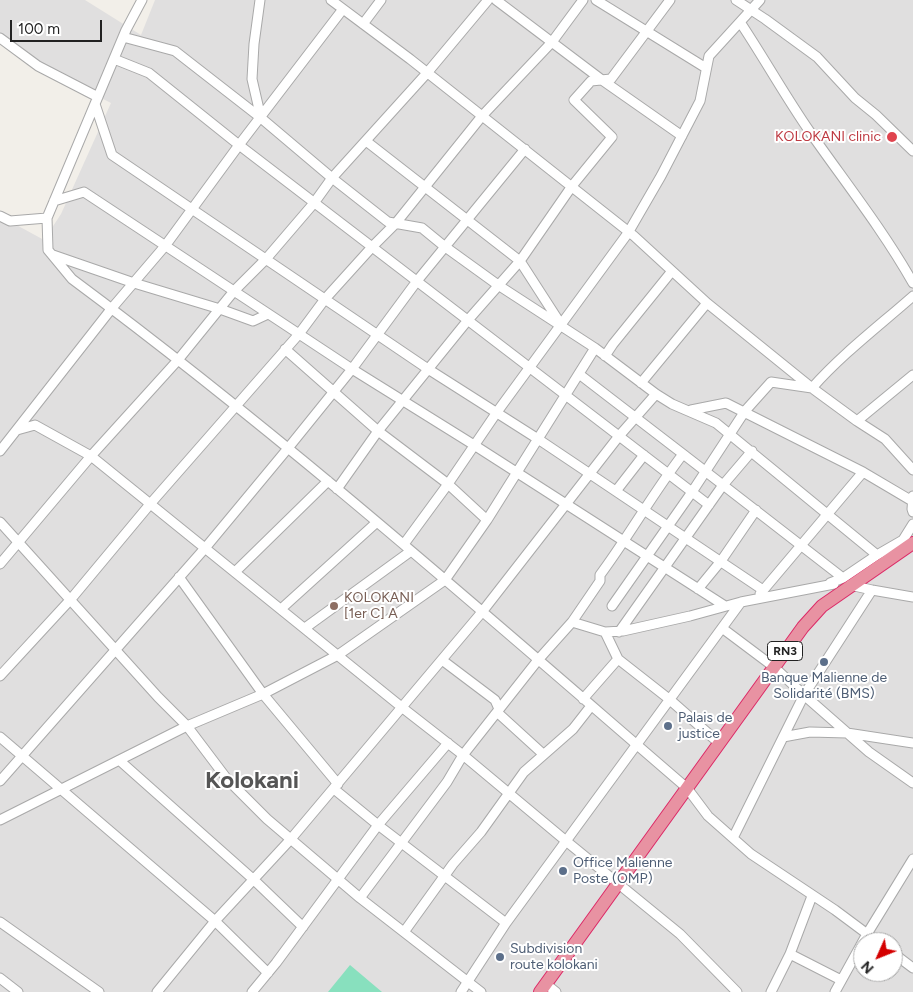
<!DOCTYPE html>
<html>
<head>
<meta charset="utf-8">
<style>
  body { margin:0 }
  #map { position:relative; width:913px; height:992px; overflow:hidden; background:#f2efe9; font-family:Figtree,sans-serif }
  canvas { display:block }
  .north { position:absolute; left:853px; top:932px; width:50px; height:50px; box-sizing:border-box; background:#fff; border:1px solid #a7a7a7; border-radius:50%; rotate:226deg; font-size:14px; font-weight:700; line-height:20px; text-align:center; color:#222 }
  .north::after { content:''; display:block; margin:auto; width:18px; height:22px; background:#d40000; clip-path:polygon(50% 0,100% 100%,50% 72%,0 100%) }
  .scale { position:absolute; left:10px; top:20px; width:92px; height:22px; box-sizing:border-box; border:2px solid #222; border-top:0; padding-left:6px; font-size:15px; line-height:18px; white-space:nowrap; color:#222; -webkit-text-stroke:4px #fff; paint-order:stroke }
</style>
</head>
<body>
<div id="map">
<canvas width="913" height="992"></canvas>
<div class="north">N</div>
<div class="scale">100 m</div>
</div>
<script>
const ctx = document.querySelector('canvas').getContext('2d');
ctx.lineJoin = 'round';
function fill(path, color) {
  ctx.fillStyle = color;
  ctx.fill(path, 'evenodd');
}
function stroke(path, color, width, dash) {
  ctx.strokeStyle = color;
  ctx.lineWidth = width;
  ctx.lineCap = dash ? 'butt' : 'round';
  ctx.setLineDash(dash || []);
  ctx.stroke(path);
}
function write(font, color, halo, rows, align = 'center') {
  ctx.font = font + ' Figtree,sans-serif';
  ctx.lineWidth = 4;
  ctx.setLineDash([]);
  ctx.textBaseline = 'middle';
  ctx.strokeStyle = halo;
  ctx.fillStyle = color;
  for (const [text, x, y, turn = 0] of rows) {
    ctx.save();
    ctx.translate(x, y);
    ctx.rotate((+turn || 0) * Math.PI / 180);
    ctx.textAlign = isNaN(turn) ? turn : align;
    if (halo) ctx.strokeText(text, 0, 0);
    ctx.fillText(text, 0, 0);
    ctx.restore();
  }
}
fill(new Path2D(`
  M0,0h85l56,35 14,-35h758v992h-913v-776l44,24 17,-26 50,-111 -73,-37 -38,-29zM863,942h30v30h-30z`), '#e0dfdf');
fill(new Path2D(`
  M350,965l32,27h-54z`), '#88e0be');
const minor = new Path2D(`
  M142,0l-16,30 -79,188 1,32 24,29c214,159 413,335 615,509l21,28 43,38 84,56 43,32
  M260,0l-6,44 -2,35 9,39
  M331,0l79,59 224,177 73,67 105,85 45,33 28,18 28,31
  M496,0l106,80 80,56
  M596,0l110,68
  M736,0l29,19 52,38 38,41 21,17 37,36
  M740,22c24,36 45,74 70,110 35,50 73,98 103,151
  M363,24l18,-24
  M123,37l52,14 86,67 71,60 56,44 34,6 22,18 54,39 97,63 61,46 16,10 44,19 161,132 -34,23
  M0,38l38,28 60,31
  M114,59l35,14 90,72 470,360
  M95,104l17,51 316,214 110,70 225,151
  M366,141l154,120 40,62
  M54,201l30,-9 268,177 122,76 251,161
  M0,216l10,5 37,-3
  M53,255l81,28 86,26 33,12 15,-7
  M285,349l93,82 70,53 39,36
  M605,356l8,-12 59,-73
  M579,374l104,80
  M641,383l66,-80
  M691,410l35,-7 137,69 49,29
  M857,421l56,-46
  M17,430l18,-5 56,31 313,253 59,46 103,86 114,93 57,58
  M0,451l112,-143 53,-62 74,-101 104,-136
  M337,489l41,-58 90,-111 52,-59 52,-75 40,-49 -38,-37 17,-19 20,-2 59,-79
  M616,491l28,-36
  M913,496l-1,13 1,3
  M0,522l158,175 29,29 40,53 40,40 93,79 121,94
  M404,544l44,-60 49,-72 131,-179 33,-57 39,-75 9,-45 51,-56
  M877,555l26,-15 10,-16
  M0,564l91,-108 87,-96 56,-69 32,-32 48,-56 18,-25 95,-105 61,-73
  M235,572l93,-91
  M179,577l84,117 75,90
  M850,585l22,5 41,7
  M698,589l23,-28 35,-51
  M760,594l103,-122
  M612,606l80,-114 53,-81 26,-29 41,6c30,-34 67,-62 101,-92
  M281,609l96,-87
  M572,622l33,10 18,-1 67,-15 51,-14 93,-18
  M305,628l106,-77
  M722,628l52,39 30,28 65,57 44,31
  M605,632l13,27 51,40 50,44
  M619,632l104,-147 29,-34
  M442,660l53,40 4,9 -1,4 45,41
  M0,676l71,-77 80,-96 148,-169 26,-35 47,-52 24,-24 86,-107 70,-74 31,-42
  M583,699l35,-40
  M0,737l215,184 53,52
  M783,737l27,-5 37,1 66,10
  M119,760l135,120 49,47
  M0,781l206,-234 83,-100 63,-78 65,-88 108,-132
  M334,789l44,36 128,98
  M0,820l187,-94 76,-32 75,-39 107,-75 42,-60 108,-172
  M733,838l71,-143 68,-105
  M360,898l87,-116 16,-27 75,-95 34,-38 28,-41v-6c29,-39 53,-82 83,-121l160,124 -13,5
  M0,922l99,70
  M404,932l49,-68 28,-32 43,-60 49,-43 18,-23
  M893,953l20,15
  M790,954l51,26
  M0,978l18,14
  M546,984l10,8
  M157,992l58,-71 75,-81 192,-228 137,-176 37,-42
  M252,992l24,-29 102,-138 70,-82
  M461,992l45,-69 235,-321
  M771,992l19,-38 22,-58
  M835,992l32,-58 46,-75`);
const highway = new Path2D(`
  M540,992l263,-365 19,-21 91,-63`);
stroke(minor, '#a9a9a9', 11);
stroke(highway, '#dc2a67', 14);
stroke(minor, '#fff', 9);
stroke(highway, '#e892a2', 12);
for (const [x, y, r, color] of [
  [892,137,6,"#e0444e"],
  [334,606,5,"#8d6e63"],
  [824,662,5,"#5c6f8a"],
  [668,726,5,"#5c6f8a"],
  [563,871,5,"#5c6f8a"],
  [500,957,5,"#5c6f8a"]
]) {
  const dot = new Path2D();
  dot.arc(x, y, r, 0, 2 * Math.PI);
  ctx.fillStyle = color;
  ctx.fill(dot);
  stroke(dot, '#fff', 2);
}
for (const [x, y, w] of [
  [785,651,35]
]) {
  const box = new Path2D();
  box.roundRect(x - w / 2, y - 9.5, w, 19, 4);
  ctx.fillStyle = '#fff';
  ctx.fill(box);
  stroke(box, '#222', 1);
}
write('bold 12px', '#222', null, [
  ["RN3",785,651]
]);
write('14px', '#be3a42', '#fff', [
  ["KOLOKANI clinic",881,137]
], 'right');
write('14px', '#785e54', '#fff', [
  ["KOLOKANI",344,598],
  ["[1er C] A",344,614]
], 'left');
write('14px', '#4e5e75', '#fff', [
  ["Banque Malienne de",824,678,"center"],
  ["Solidarité (BMS)",824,694,"center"],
  ["Palais de",678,718],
  ["justice",678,734],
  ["Office Malienne",573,863],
  ["Poste (OMP)",573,879],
  ["Subdivision",510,949],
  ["route kolokani",510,965]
], 'left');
write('bold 24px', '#555', '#fff', [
  ["Kolokani",252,781]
]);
</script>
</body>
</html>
